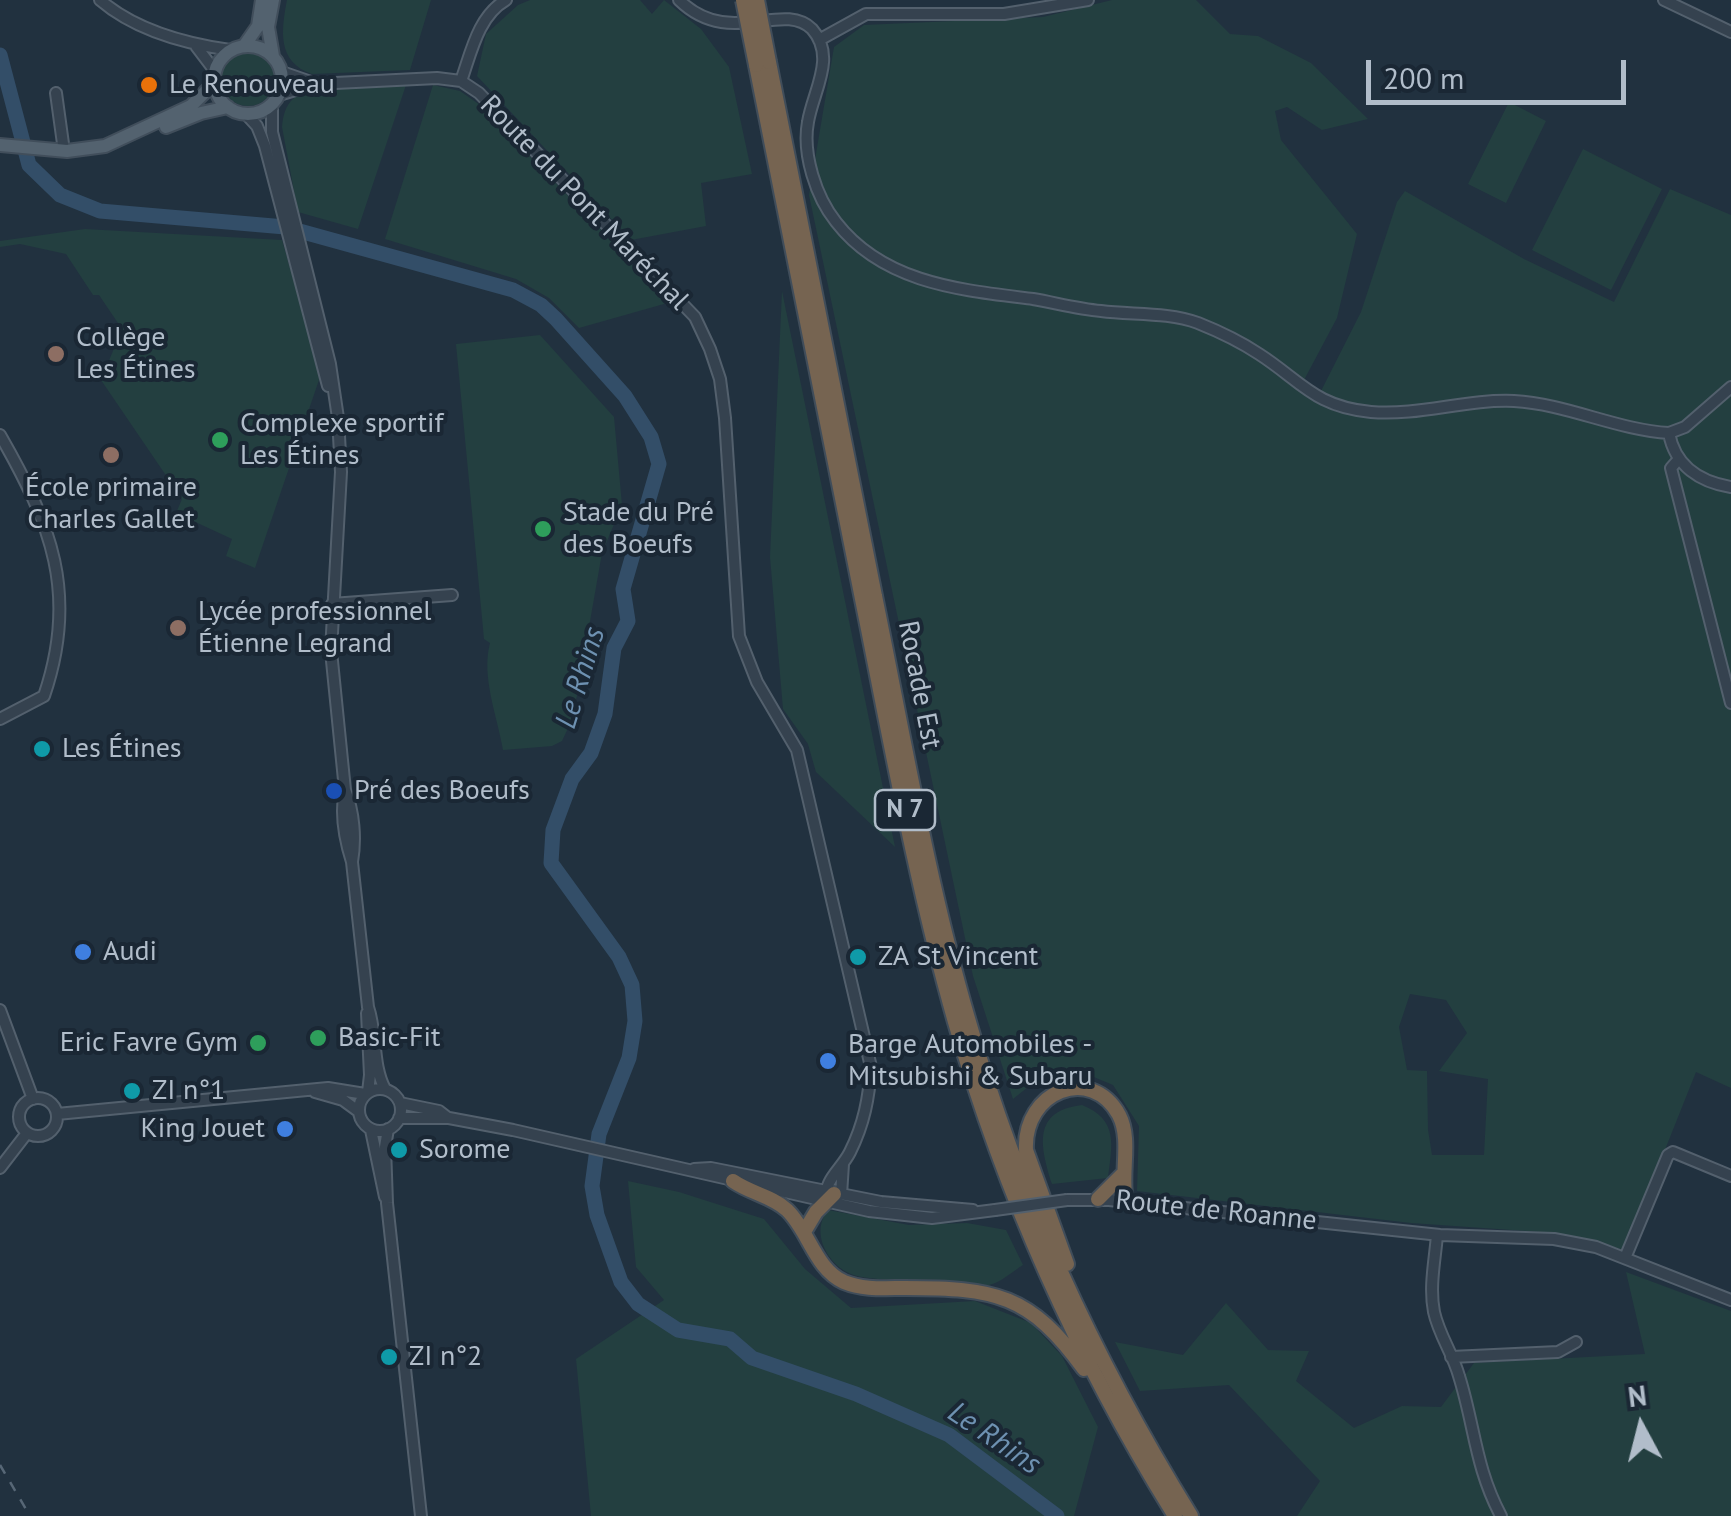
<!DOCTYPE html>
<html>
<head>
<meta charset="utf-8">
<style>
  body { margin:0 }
  #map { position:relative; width:1731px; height:1516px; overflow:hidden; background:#21313f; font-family:"PT Sans",sans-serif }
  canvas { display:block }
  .north { position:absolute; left:1591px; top:1376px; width:100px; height:100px; -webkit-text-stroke:8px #1a2734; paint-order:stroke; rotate:353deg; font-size:28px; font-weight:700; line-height:40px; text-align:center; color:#b1bdca }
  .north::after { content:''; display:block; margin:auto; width:35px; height:45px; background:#b1bdca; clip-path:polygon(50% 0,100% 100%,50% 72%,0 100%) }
  .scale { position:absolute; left:1366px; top:60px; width:260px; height:45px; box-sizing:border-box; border:5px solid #b1bdca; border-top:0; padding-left:12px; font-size:30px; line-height:35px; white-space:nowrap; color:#b1bdca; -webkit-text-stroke:8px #1a2734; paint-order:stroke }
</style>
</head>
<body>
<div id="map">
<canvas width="1731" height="1516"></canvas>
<div class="north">N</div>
<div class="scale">200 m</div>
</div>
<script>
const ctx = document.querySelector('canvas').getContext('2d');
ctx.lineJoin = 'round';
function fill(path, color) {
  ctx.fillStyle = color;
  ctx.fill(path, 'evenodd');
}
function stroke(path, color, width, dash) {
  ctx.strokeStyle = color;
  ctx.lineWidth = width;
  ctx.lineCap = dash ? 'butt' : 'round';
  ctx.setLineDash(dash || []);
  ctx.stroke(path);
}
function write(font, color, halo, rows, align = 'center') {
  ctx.font = font + ' "PT Sans",sans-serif';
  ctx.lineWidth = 8;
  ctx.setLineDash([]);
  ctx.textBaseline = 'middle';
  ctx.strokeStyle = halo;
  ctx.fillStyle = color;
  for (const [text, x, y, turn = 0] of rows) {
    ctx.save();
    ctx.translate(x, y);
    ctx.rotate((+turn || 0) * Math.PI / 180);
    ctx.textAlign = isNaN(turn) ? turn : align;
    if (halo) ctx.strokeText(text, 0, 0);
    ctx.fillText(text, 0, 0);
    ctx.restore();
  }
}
fill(new Path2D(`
  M287,0h144l-21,70 -98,4c-35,-12 -31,-43 -25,-74z
  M530,0h110l12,14 12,-14 37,29 28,38 23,107 -51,9 5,43 -75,14 -154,-164 9,-42 32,-29z
  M1112,0h84l34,34 28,2 53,27 57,56 -46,11 -35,-23 -12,4 6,29 76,94 -20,84 -34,64 18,9 40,-79 36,-110 8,-11 119,68 90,43 56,-113 61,26v873l-35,-16 -71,178 -70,-17 -144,-10 -274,-32 2,-65 -26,-41 -29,-12 -27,2 -29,12 -15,12 -40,-123 -164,-781 25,-148 30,-22 179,-8zM1410,994l36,6 21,33 -28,38 49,8 -4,76h-52l-4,-25 -1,-59 -20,-1 -8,-43z
  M221 79a27 27 0 1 1 54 0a27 27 0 1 1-54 0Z
  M406,85l-48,144 -60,-17 -16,-85c1,-11 3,-21 12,-29 17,-15 87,-11 112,-13z
  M433,85l27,6 20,14 191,197 -92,26 -30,-30 -33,-19 -131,-40z
  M1509,102l37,19 -40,82 -38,-19z
  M1583,149l79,40 -51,101 -79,-40z
  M85,229l197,11 39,134 -66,194 -29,-12 6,-17 -56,-26 6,-14 -81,-119 21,-51 -23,-34h-6l-27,-41 -46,-10 -20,3v-6z
  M782,291l113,556 -79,-75 -8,-28 -25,-35 -13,-152z
  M540,335l74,82 8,88 -20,48 -13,74 3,30 -10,18 -12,49 -8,17 -10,5 -49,4c-6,-35 -22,-73 -13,-107l-6,-4 -28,-295z
  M1082,1105c37,15 30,40 26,73l-56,6c-12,-38 -20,-73 30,-79z
  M628,1181l51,11 85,27 41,50 46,39 124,-7 56,22 31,33 36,71 -24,89h-483l-15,-157 88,-59 -28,-33z
  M828,1210l81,15 58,-2 39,7 17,35c-10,6 -23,18 -34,20 -14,2 -117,-5 -132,-9 -28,-7 -48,-43 -29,-66z
  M1626,1272l105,39v205h-434l23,-35 -91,-96 -89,6 -25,-49 68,13 43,-52 42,47 41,1 -13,30 58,47 48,-22 39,1 33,-44 171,-9z`), '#233f40');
stroke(new Path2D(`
  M0,55l29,110 31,30 40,16 185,16 228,63 28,15 15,14 69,77 26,41 8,27 -36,125 5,32 -14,27 -9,66 -14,39 -19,26 -19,51 -2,33 68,94 13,28 3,36 -6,37 -30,76 -7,52 5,29 24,67 17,22 40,26 52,9 22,19 104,36 93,41 108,81`), '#334e68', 15);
const minor = new Path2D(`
  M100,0c35,30 87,44 130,50
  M679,0c50,49 103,0 133,29 25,28 1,62 -4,93 -6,32 8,75 28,100 48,62 126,68 197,77 23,4 45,10 68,12 31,4 67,1 97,12 20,8 43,19 61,31 42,27 56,53 112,58 48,4 95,-13 143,-11 53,3 103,29 155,32
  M1664,0l67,32
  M819,40l47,-26h138l84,-14
  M196,46l19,25
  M282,72l32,11
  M461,81c10,-28 17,-65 45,-81
  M56,93l8,58
  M279,95l36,-11 122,-6 24,3 18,12 216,224 15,32 10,30 5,39 14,218 18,46 40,68 74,317c-2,31 -7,57 -21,85 -9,18 -26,27 -24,49
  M272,105v27l58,232 8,54 3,54 -10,179 14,139c9,22 11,49 7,72
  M246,114l11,12 8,20 63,240
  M1669,433c6,33 31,49 62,54
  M1669,433l16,-6 46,-40
  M0,435c51,89 79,159 44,261l-44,23
  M1678,460l-7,8 60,235
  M332,604l120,-9
  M345,791c-5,23 0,49 7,71l16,145c9,26 4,58 17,82
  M0,1010l33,89
  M367,1013l3,62 -2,17
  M359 1110a21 21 0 1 1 42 0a21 21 0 1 1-42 0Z
  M315,1092l28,8 15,11
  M19 1117a19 19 0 1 1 38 0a19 19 0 1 1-38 0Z
  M400,1103l39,8 9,7
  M57,1114l271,-26 37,6
  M399,1118h50l64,12 356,81 63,7 63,-8
  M388,1129l-3,18 2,56 34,313
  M371,1130l14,67
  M0,1168l27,-35
  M694,1169l17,-1 170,34 92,8
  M841,1195l2,-31
  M1067,1200h42l331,35 114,4 42,8 135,53
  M1437,1235c-2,25 -8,52 -3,77 5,23 19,42 25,64 16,51 16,91 42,140
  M1625,1258l43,-103 5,-3 58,24
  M1451,1357l107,-5 18,-10`);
const major = new Path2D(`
  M214 80a34 34 0 1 1 68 0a34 34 0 1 1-68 0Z
  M244,46l14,-20 4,-26
  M273,56l-5,-29 5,-27
  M166,127l35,-14 27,-6
  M0,145l67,6 38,-5 86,-40 23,-23`);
const highway = new Path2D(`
  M769,62c36,178 71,356 106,534 29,142 53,286 94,426 50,174 127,340 222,494
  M756,65c36,179 71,359 107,539 28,140 53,281 92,418 50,174 125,341 220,494
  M733,1181c17,12 39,15 54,29 22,21 28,59 57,72 19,8 41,6 61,6 90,0 125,6 179,81
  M1098,1199l24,-24
  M804,1232l12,-20 18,-18
  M1067,1264l-41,-114c-3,-59 65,-86 93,-35 13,25 1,59 7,86`);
stroke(minor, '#53606d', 14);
stroke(major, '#414e5b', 16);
stroke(highway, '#404d5a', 18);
stroke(minor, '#35424f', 10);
stroke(major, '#53626f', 12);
stroke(highway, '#766451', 14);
stroke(new Path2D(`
  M0,1465l30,51`), '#576776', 2.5, [10, 10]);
const minorBridge = new Path2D(`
  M995,1210l72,-10`);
const highwayBridge = new Path2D(`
  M743,0l13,65
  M757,0l12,62`);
stroke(minorBridge, '#53606d', 14, []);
stroke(highwayBridge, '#404d5a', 18, []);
stroke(minorBridge, '#35424f', 10);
stroke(highwayBridge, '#766451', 14);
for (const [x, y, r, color] of [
  [149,85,10,"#e8710a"],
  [56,354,10,"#8d6e63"],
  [220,440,10,"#2e9e5b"],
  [111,455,10,"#8d6e63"],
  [543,529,10,"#2e9e5b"],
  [178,628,10,"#8d6e63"],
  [42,749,10,"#0f9aa8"],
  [334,791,10,"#1a4fb4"],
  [83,952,10,"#3f7fe0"],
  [858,957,10,"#0f9aa8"],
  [318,1038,10,"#2e9e5b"],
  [258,1043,10,"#2e9e5b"],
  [828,1061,10,"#3f7fe0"],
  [132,1091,10,"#0f9aa8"],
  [285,1129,10,"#3f7fe0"],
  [399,1150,10,"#0f9aa8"],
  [389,1357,10,"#0f9aa8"]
]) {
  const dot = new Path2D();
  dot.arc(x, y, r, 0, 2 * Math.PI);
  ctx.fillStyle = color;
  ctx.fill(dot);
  stroke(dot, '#1a2734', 4);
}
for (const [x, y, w] of [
  [905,810,60]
]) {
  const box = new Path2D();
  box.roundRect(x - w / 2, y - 20, w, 40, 8);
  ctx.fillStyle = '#1a2734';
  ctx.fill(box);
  stroke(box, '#b1bdca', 2.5);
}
write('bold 25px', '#b1bdca', null, [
  ["N 7",905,810]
]);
write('28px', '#b1bdca', '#1a2734', [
  ["Le Renouveau",169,85],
  ["Collège",76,338],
  ["Les Étines",76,370],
  ["Complexe sportif",240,424],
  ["Les Étines",240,456],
  ["École primaire",111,488,"center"],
  ["Charles Gallet",111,520,"center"],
  ["Stade du Pré",563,513],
  ["des Boeufs",563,545],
  ["Lycée professionnel",198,612],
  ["Étienne Legrand",198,644],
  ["Les Étines",62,749],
  ["Pré des Boeufs",354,791],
  ["Audi",103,952],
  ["ZA St Vincent",878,957],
  ["Basic-Fit",338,1038],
  ["Eric Favre Gym",238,1043,"right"],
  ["Barge Automobiles -",848,1045],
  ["Mitsubishi & Subaru",848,1077],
  ["ZI n°1",152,1091],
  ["King Jouet",265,1129,"right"],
  ["Sorome",419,1150],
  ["ZI n°2",409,1357]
], 'left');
write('28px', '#b1bdca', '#1a2734', [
  ["Route du Pont Maréchal",584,203,46],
  ["Rocade Est",919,685,79],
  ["Route de Roanne",1216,1211,6]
]);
write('italic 30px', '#6e91b1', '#1a2734', [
  ["Le Rhins",581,678,-73],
  ["Le Rhins",994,1439,34]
]);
</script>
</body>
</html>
